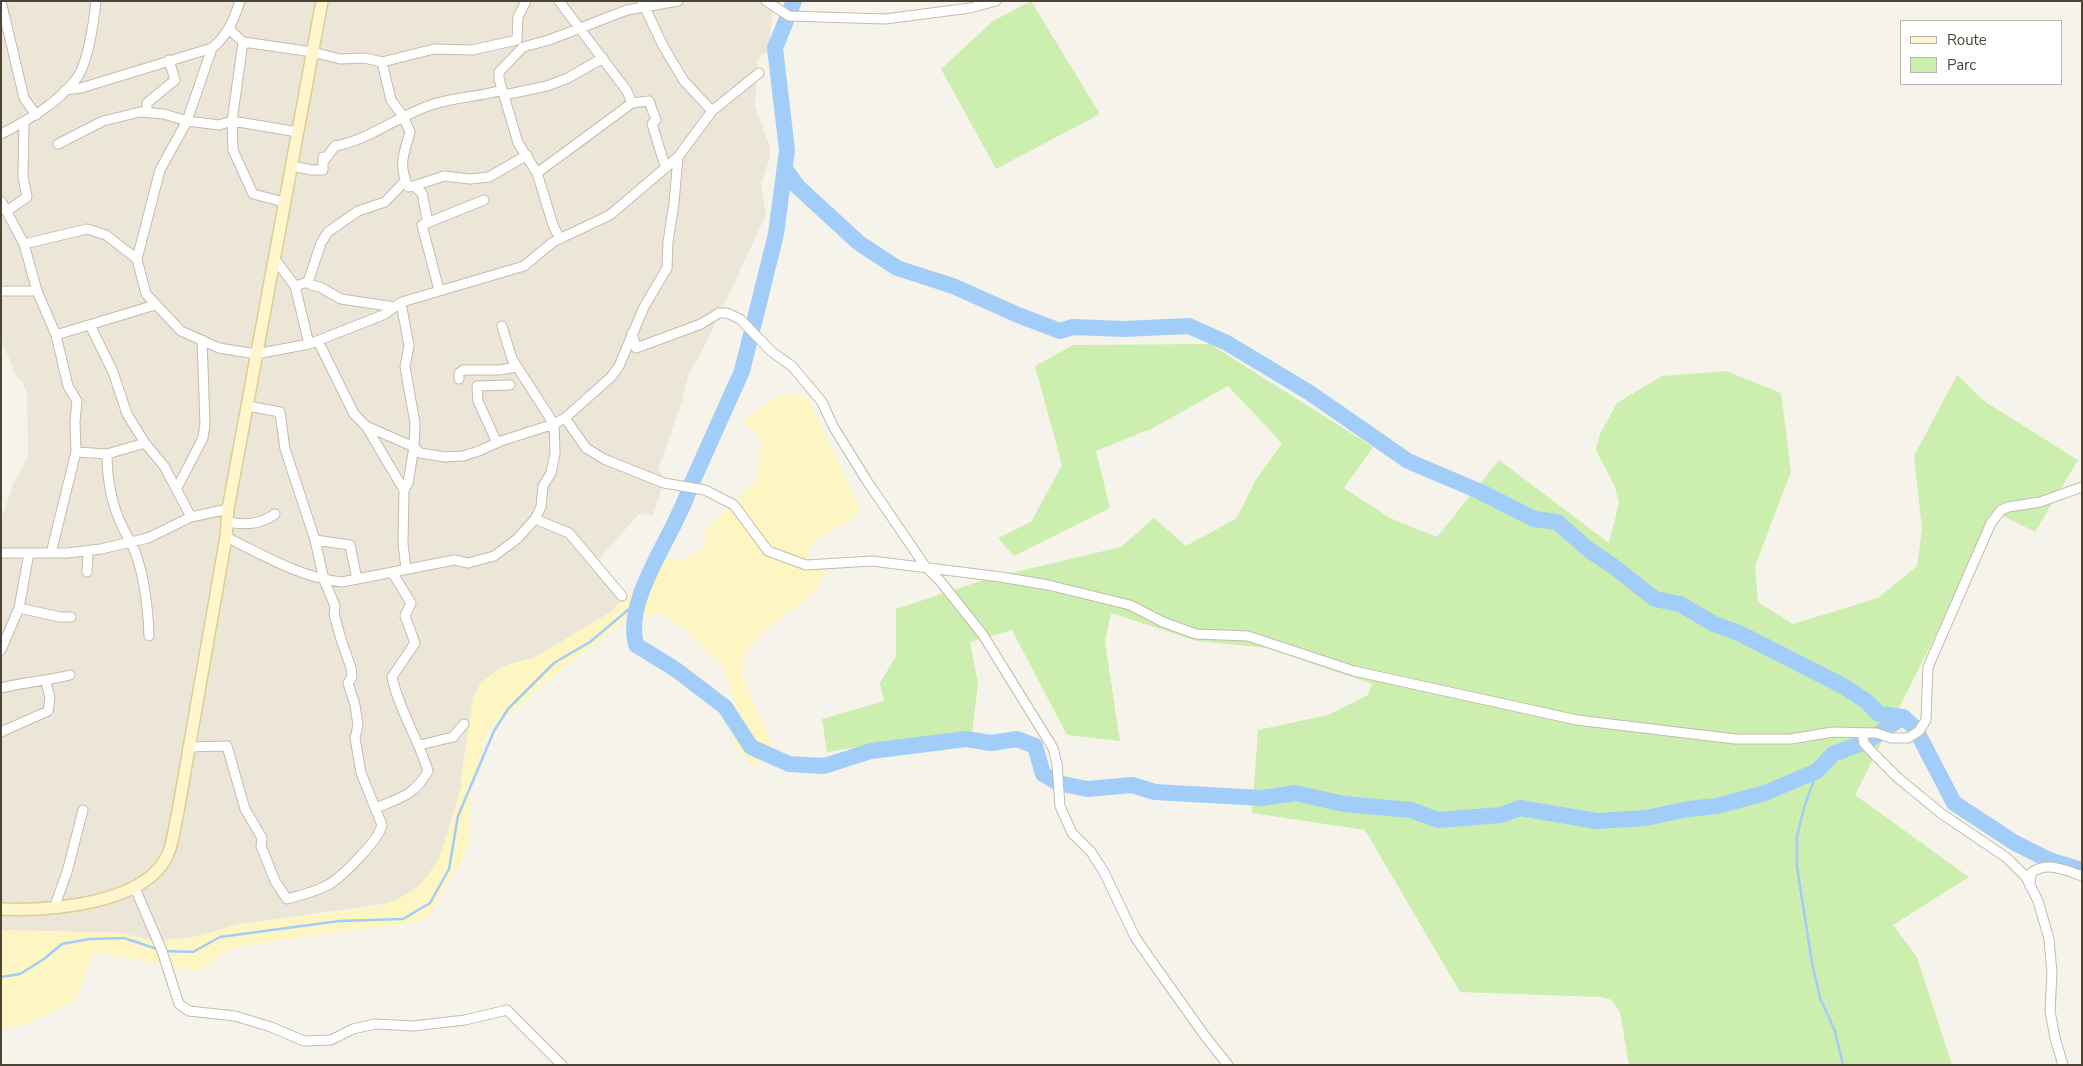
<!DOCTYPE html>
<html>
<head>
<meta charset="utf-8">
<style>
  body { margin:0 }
  #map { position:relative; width:2083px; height:1066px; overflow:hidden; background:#f6f4ea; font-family:"Nunito Sans",sans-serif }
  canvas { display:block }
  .frame { position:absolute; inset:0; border:2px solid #4c4537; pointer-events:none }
  .legend { position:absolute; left:1900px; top:20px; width:162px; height:65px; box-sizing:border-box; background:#fff; border:1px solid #b7b5af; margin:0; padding:6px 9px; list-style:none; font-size:15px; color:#4c4537 }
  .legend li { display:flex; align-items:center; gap:10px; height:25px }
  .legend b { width:25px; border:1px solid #b7b5af }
</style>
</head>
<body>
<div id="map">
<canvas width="2083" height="1066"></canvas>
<div class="frame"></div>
<ul class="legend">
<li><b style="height:6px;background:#fff7cb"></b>Route</li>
<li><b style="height:14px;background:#cceeaf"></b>Parc</li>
</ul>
</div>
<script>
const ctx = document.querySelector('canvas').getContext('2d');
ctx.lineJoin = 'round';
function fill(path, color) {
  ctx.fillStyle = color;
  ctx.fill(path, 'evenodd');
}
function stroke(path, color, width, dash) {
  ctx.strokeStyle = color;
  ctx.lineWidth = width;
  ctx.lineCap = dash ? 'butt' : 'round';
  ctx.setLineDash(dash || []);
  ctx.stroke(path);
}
fill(new Path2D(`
  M1,1h770l2,8 -5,42 -7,4 -3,5 -3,46 15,42v9l-9,27 5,31 -63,134 -15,27 -6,25 -24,69 7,8 -12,37 -14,-1 -41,46 29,35 -18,18 -73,44 -32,9 -23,16 -10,29 -10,68 1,6 -22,72 -10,17 -15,16 -25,13 -149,21 -52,14 -35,3 -34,-8 -119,-3v-410l13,-38 10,-17 4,-12 -1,-59 -4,-11 -8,-10 -14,-34z`), '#ebe6d7');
fill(new Path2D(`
  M1031,1l69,113 -104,55 -55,-100 52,-48z
  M1210,344l163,103 -29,41 46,30 47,19 62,-77 110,83 10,-40 -4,-16 -19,-37 4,-16 17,-31 45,-27 64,-5 55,22 10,79 -36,94 3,36 35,22 85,-26 39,-32 5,-37 -8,-73 43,-81 27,26 94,59 -43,72 -40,-20 -36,77 -104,206 114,82 -76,48 24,32 35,108h-323l-9,-53 -8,-12 -12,-3 -140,-5 -95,-162 -113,-17 6,-83 70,-15 40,-20 4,-11 -105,-36 -70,-7 -86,-28 -6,29 15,99 -53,-6 -55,-105 -42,12 8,42 -6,49 -64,6 -81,13 -5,-33 62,-18 -4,-18 16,-27v-47l94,-31 131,-31 33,-29 32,28 51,-28 18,-37 27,-38 -54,-57 -75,42 -57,23 14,57 -96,48 -16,-18 33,-16 31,-57 -27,-99 38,-21z`), '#cceeaf');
fill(new Path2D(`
  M792,394l16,5 52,109 -7,10 -33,20 -14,14c6,11 14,12 20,21l-9,17 -51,40 -22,23 -2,12 1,12 30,69 -19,21 -20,-23 1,-42 -11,-34 -35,-36 -28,-18 -30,3 -61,45 -51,45 -30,20 -18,63 -2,49 -5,18 -37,61 -25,7 -58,6 -113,17 -32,23 -105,-19 -18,48 -49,24 -26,5v-99l119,3 34,8 35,-3 52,-14 134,-17c66,-16 70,-66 87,-122l-1,-6 12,-81 8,-16 23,-16 32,-9 73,-44 59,-56 14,4 16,-8 8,-9 -2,-12 52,-51 5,-37 -3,-11 -11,-7 -2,-6 34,-25z`), '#fdf6c3');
stroke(new Path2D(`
  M1817,771l-13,37 -7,28v31l15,96 8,35 15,33 8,34
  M165,951l28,1 27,-15 119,-16 64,-2 27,-16 19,-34 9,-53 36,-85 14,-22 46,-46 36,-21 45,-38
  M1,977l19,-3 24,-15 18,-15 27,-5 35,-1 33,11`), '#a1cdf8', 2.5);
stroke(new Path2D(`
  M794,1l-19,47 12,102 -11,84 -34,137 -52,116c-14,47 -67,110 -54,158l39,24 50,38 26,40 38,17 35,2 47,-15 95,-12 25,4 26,-4 18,7 8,28 15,9 29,6 45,-4 23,7 108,6 32,-5 49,11 67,6 27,10 63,-5 19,-7 77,13 49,-3 42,-9 29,-3 48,-13 52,-22 16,-17 35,-13 35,-24
  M785,169l13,18 61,56 38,25 56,18 65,29 42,16 13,-4 50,2 66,-3 38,17 83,50 98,68 73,31 53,27 23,3 32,28 24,16 42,33 25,5 34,20 27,10 102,52 23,15 13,13 24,3 12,11 39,75 61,40 34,17 33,10`), '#a1cdf8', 16);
const street = new Path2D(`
  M1,1l23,97 12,17
  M559,1l68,90 5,12 17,-2 7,19 -4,4 13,42
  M642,1l21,45 21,35 28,30
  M766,1l23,15 96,3 85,-11 26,-7
  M229,29l14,13 -11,79 1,29 20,44 31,8
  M517,40l1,-23 8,-16
  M243,42l70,10 27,7 25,-1 17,4 52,-13 38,1 45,-10
  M382,62l9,38 12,16 7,16c-6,22 -12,31 -2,55l6,-1 8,7 6,30
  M65,90l16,-2 131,-40c15,-12 22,-28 28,-47
  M504,95l43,-9 21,-8 35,-20
  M147,112v-9l28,-23 -6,-20
  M1,134c27,-14 56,-30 75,-55 12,-15 18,-58 20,-78
  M58,144l45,-23 37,-9 24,2 23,7 32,4 13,-4 66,11
  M291,166l21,4h11v-13l3,1 9,-12c34,-6 63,-30 96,-41 22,-8 48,-8 71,-15
  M537,173l95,-70
  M414,186l30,-10 26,3 19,-2 38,-22
  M1,201l23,43 13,47 19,44 12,51 9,15 -2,21 1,30 -25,101
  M7,211l20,-14 -4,-20 1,-56
  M560,239l-7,-14 -16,-52 -19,-30 -19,-64v-7l24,-25 26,-7 78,-30 51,-9
  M24,244l63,-15 19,6 31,24 9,35 35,37 38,17 37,6 53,-10 74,-29 19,-13 122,-36 29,-24 57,-27 68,-58 34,-46 47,-38
  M274,258l21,28 14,58
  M137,259l23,-89 27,-49 25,-73
  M308,282l3,3 9,2 21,12 54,8
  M295,286l13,-4 13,-39 7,-11 30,-21 27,-9 20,-21
  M439,290l-17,-65 62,-25
  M1,291h36
  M401,303l8,43 -4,21 10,56 -1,24 -6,36 -4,7
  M90,325l23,47 14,42 18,29 19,23 27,51
  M632,333l4,15 65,-24 18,-11h8l13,6 32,33 20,14 30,36 11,24 34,55 58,85 16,16 42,53 70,113 4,16 3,42 12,27 19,19 13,20 31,65 18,26 52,73 23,29
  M56,335l99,-30
  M318,341l36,73 12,12 48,21 6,6 25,4 18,-1 16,-5 22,-10 53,-17 11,-6 46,-41 8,-11 25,-59 23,-39 1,-26 6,-39 4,-46
  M459,379v-6l4,-3h36l18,-3
  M565,418l21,30 18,11 60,24 41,7 29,15 34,46 38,14 66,-4 129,16 47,8 82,20 33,17 33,12 52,2 106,35 223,49 158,19h56l42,-7 43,1 15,5h17l11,-7 7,-11 2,-53 63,-144 10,-13 7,-3 32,-5 42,-15
  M366,426l38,64 -1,54 3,25
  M497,443l-19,-42 -1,-15 33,-1
  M76,452l31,2 38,-11
  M107,454c0,26 4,50 16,74 3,7 8,14 11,21 11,28 14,58 15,87
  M177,488l26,-50 2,-14 -3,-84
  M535,519l34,14 53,63
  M227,522c17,3 33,3 48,-8
  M226,537c37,18 75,41 116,45l112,-22 14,3 26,-7 23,-17 18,-20 6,-12 2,-21 8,-13 4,-20 -1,-29 -42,-65 -10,-33
  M315,540l35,5 7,34
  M4,553h63l34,-4 47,-11 43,-21 37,-8
  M87,572l1,-21
  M19,608l41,9h11
  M1,650l18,-42 10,-55
  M1,688c23,-6 46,-7 69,-13
  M1,732l47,-21 2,-13 -4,-16
  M1862,734l2,9 8,9 26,26 44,36 65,44 19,19 12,24 11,38 3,34 -2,38 5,27 8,27
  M420,745l33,-8 11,-13
  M188,747l39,-1 18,63 17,29 -1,8 14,35 12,18c14,-4 28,-7 41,-14 14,-8 51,-45 54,-60l-21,-52 -6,-35 3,-13 -3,-20 -7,-22 4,-6 -1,-9 -10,-29 -7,-25 1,-8 -11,-26 -9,-40 -30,-91 -5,-37 -32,-6
  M376,808c24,-10 39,-13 52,-37 -10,-33 -29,-61 -36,-94l23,-34 -10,-27 6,-13 -19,-31
  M134,886l28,65 17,53 10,7 46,5 36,11 33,14 27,-1 22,-11 22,-5 38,2 52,-6 42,-10 55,55
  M2030,886l1,-13c15,-12 35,-3 51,3
  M54,908l13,-36 16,-62`);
const secondary = new Path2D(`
  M1,909c47,2 145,-4 167,-55 5,-11 6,-26 9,-37l49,-280 2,-28 94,-508`);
stroke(street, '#c3bdab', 11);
stroke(secondary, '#dbce95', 14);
stroke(street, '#fff', 9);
stroke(secondary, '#fff7cb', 11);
</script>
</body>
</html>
